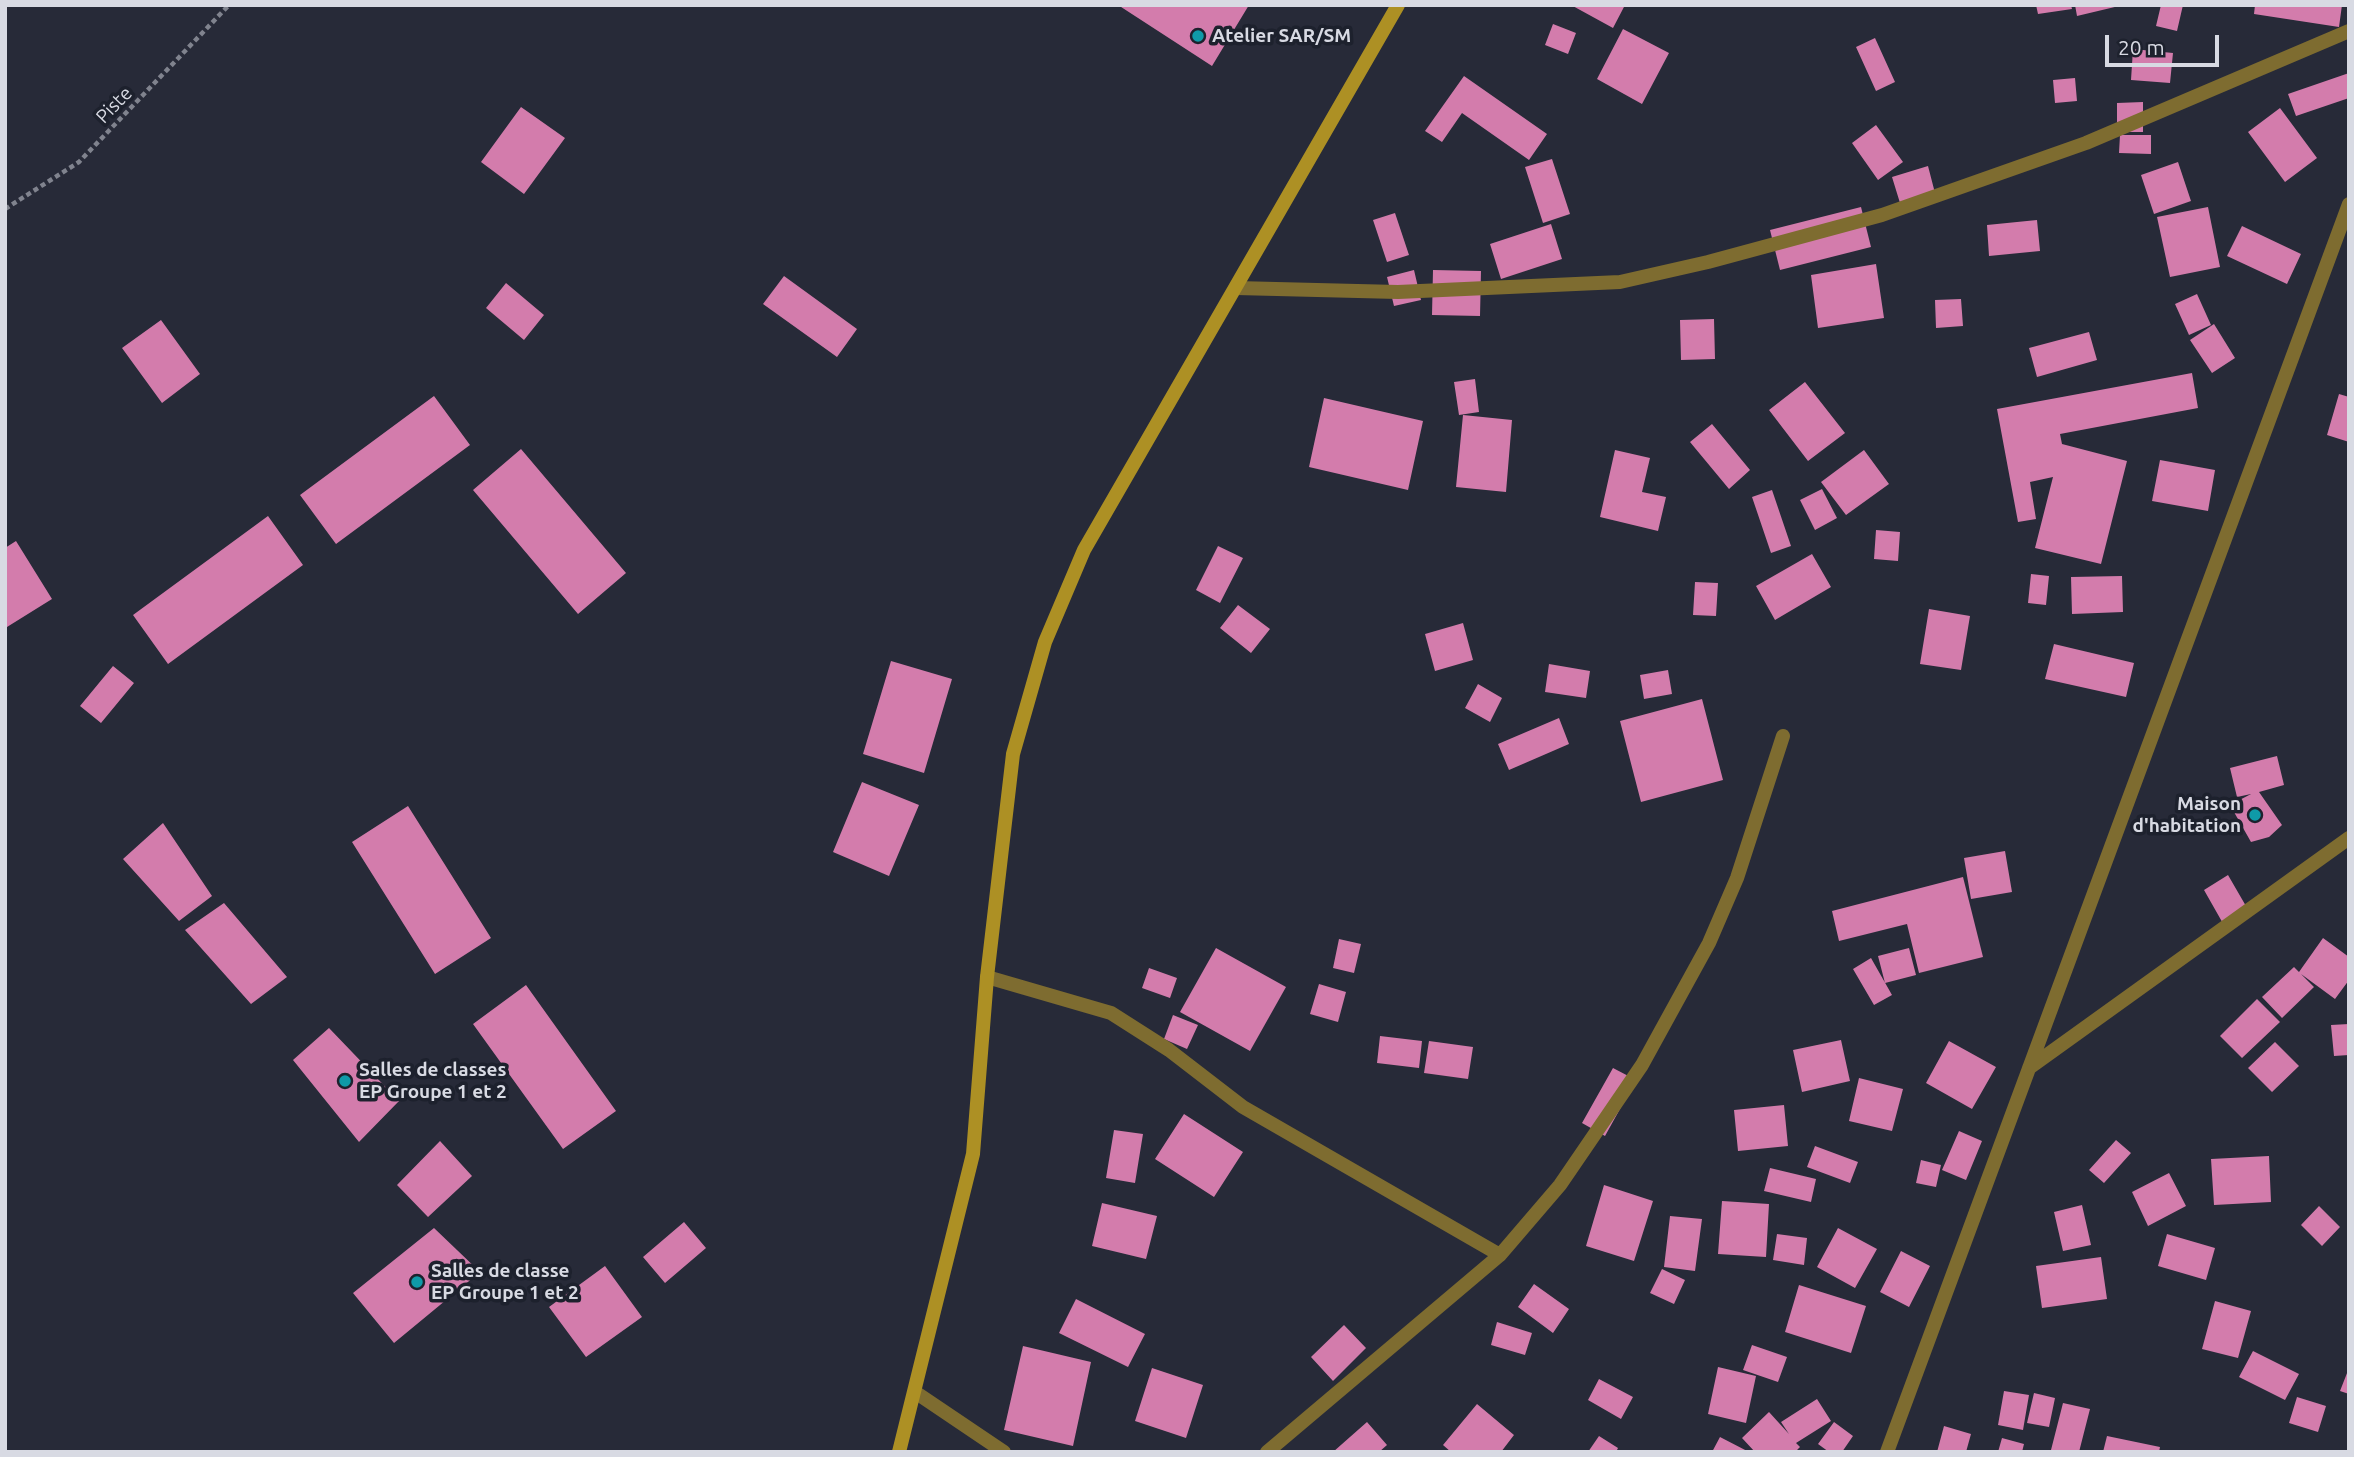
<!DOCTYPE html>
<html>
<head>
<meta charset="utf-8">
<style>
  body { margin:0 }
  #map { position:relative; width:2354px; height:1457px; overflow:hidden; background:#272a38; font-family:Ubuntu,sans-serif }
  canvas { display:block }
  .frame { position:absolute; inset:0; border:7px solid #d8dae3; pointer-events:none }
  .scale { position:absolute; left:2105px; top:35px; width:114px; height:32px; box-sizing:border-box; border:4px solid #d8dae3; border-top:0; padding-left:9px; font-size:21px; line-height:24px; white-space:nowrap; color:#d8dae3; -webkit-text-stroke:5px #1d212d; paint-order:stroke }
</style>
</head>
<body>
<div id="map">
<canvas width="2354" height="1457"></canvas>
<div class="frame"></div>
<div class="scale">20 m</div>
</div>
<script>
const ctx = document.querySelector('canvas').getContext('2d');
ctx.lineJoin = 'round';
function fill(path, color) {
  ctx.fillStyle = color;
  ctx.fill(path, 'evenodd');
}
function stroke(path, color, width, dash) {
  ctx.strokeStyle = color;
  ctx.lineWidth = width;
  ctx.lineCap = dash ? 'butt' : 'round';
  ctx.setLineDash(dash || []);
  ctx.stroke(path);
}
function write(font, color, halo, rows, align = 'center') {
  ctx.font = font + ' Ubuntu,sans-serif';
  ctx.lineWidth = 7;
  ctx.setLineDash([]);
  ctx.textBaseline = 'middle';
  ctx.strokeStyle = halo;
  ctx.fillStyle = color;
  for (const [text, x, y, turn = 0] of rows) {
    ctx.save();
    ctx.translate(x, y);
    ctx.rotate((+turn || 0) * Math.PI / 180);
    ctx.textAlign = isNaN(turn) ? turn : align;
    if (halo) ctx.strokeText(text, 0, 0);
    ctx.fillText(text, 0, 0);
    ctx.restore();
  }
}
fill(new Path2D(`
  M1118,5h131l-37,61z
  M1571,5h54l-12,23z
  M2036,5h35l1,4 -34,5z
  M2075,5h44v1l-42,10z
  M2161,5h22l-6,26 -21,-5z
  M2255,5h87l-3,22 -85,-13z
  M1553,24l23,9 -8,21 -23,-9z
  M1623,29l46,24 -27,51 -45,-25z
  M1875,38l20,44 -19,9 -20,-44z
  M2133,49l40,4 -3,30 -39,-3z
  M2349,73v25l-53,18 -8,-22z
  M1464,76l83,58 -18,26 -67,-47 -20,29 -17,-11z
  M2075,78l2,23 -22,2 -2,-23z
  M2143,102v30h-26v-29z
  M521,107l44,31 -41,56 -43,-32z
  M2280,108l37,50 -32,24 -37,-50z
  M1876,125l27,37 -25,18 -26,-37z
  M2120,135h31v19l-32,-1z
  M1552,159l18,55 -27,9 -18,-56z
  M2178,162l13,39 -37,13 -13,-39z
  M1928,166l7,27 -35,10 -8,-26z
  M1861,207l10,40 -91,23 -10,-40z
  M2208,207l12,60 -50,10 -13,-60z
  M1395,213l14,42 -22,7 -14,-42z
  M2037,220l3,31 -51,5 -2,-31z
  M1551,224l11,35 -61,20 -11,-35z
  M2242,226l59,28 -14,30 -60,-28z
  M1876,264l8,54 -66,10 -7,-53z
  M1414,270l7,30 -27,6 -7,-29z
  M1433,270l48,1 -1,45 -48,-1z
  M784,276l73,53 -20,28 -74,-53z
  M506,283l38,32 -20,25 -38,-32z
  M2197,294l14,31 -22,10 -14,-31z
  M1961,299l2,27 -27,2 -1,-28z
  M1714,319l1,40 -34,1 -1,-40z
  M161,320l39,54 -38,29 -40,-55z
  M2214,324l21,34 -23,15 -22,-33z
  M2089,332l8,28 -60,17 -8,-29z
  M2192,373l6,35 -138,26 2,10 65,17 -26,103 -66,-16 18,-71 -23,5 6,37 -18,3 -21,-113z
  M1475,379l4,33 -20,3 -5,-33z
  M1805,382l40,51 -37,28 -39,-51z
  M2339,394l10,3v45l-22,-7z
  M434,396l36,49 -134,99 -36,-49z
  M1324,398l99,23 -15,69 -99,-23z
  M1463,415l49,5 -6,72 -50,-5z
  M1712,424l38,46 -21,19 -39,-47z
  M521,449l105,124 -48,41 -105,-124z
  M1615,450l35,8 -8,34 24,5 -8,34 -58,-14z
  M1864,450l25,34 -43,31 -25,-33z
  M2160,460l55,10 -7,41 -56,-10z
  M1822,489l15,29 -22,12 -15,-30z
  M1772,490l19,56 -20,7 -19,-56z
  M268,516l35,49 -135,99 -35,-49z
  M1876,530l24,2 -2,29 -24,-2z
  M16,541l36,58 -45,28 -2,-79z
  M1218,546l25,12 -23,45 -24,-13z
  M1812,554l19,33 -56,33 -19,-34z
  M2031,574l18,2 -3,29 -18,-2z
  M2122,576l1,36 -51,2 -1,-37z
  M1695,582l23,1 -2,33 -23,-1z
  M1238,605l32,24 -19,24 -31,-25z
  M1929,609l41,7 -9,54 -41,-6z
  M1463,623l10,37 -38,11 -10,-37z
  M2054,644l80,19 -8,34 -81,-18z
  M891,661l61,18 -28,94 -61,-19z
  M1549,664l41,7 -4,27 -41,-6z
  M113,666l21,17 -33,40 -21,-17z
  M1668,670l4,24 -28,5 -4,-24z
  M1478,684l24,14 -12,24 -25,-14z
  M1702,699l21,81 -82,22 -21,-81z
  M1559,718l10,26 -60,26 -11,-26z
  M2277,756l7,29 -25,7 23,33 -13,12 -18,5 -21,-37 21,-11 -14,3 -7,-29z
  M862,782l57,23 -30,71 -56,-24z
  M408,806l83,132 -56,36 -83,-132z
  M163,823l49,73 -33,25 -56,-62z
  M2005,851l7,41 -41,7 -7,-41z
  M2228,875l22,38 -25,14 -21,-37z
  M1963,877l20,80 -64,16 -12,-49 -68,17 -7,-30z
  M224,903l63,74 -36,27 -66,-74z
  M2323,938l26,19v23l-14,19 -34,-25 13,13 -32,31 -20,-21 32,-30 5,5z
  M1339,939l22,5 -7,29 -21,-5z
  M1216,948l70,39 -36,64 -70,-39z
  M1909,948l7,27 -31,8 -7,-27z
  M1871,958l21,37 -18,10 -21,-36z
  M1149,968l28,10 -7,20 -28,-10z
  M1319,984l27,8 -8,30 -28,-8z
  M526,985l90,126 -53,38 -90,-125z
  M2257,999l23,23 -38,36 -22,-22z
  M1173,1015l25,10 -11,24 -23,-10z
  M2349,1024v31l-15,1 -3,-31z
  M329,1028l70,73 -40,41 -66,-82z
  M1380,1036l42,5 -3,27 -42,-5z
  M1841,1040l9,41 -48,11 -9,-42z
  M1429,1041l44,6 -5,32 -44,-6z
  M1949,1041l47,26 -24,42 -46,-26z
  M2275,1042l24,24 -27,26 -24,-24z
  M1613,1068l23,12 -31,56 -23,-13z
  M1859,1078l44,11 -11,42 -43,-10z
  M1784,1105l4,41 -50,5 -4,-41z
  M1184,1114l59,38 -29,45 -59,-38z
  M1114,1130l29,4 -8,49 -29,-5z
  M1959,1131l23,10 -16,39 -24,-10z
  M2116,1140l15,13 -27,30 -15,-13z
  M440,1141l32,35 -44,41 -31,-32z
  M1815,1146l43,16 -8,21 -43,-16z
  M2269,1156l2,46 -57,3 -3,-46z
  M1921,1160l20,5 -5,22 -20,-4z
  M1770,1168l46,11 -5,23 -47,-11z
  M2169,1173l17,33 -38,20 -16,-34z
  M1604,1185l49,16 -19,60 -48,-15z
  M1722,1201l47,3 -3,53 -48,-3z
  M1102,1203l55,13 -11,43 -54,-13z
  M2082,1205l9,40 -28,6 -9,-39z
  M2319,1206l21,21 -18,19 -21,-21z
  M1670,1216l32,3 -7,52 -31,-4z
  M684,1222l22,26 -41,35 -22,-26z
  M434,1228l46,44 -86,71 -41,-50z
  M1838,1228l39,21 -22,39 -38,-21z
  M1777,1234l30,4 -3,27 -31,-5z
  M2167,1234l48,14 -9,32 -48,-14z
  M1901,1251l29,15 -21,41 -29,-15z
  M2101,1257l6,42 -65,9 -6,-42z
  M605,1266l37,51 -56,40 -37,-50z
  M1662,1269l23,11 -11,24 -24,-11z
  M1534,1284l35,25 -16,24 -35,-26z
  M1799,1285l67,21 -15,47 -66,-21z
  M1076,1299l69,35 -17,33 -69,-34z
  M2215,1301l36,10 -13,47 -36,-9z
  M1497,1322l35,11 -7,22 -34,-10z
  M1344,1325l22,23 -33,33 -22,-24z
  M1752,1345l35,12 -9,25 -35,-12z
  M1023,1346l68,16 -18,84 -69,-16z
  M2253,1351l46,23 -14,26 -46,-23z
  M1718,1367l38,9 -10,47 -38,-9z
  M1152,1368l51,17 -17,53 -51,-17z
  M2349,1368v26l-9,-3z
  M1599,1379l34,18 -12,22 -33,-19z
  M2004,1391l25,4 -6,35 -25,-5z
  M2034,1393l21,5 -6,29 -22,-4z
  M2297,1397l29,9 -8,26 -29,-9z
  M1817,1399l14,22 -35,22 4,4 -5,5h-40l-13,-14 27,-26 20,22 -8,-12z
  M2063,1403l27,6 -11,43 -28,-2z
  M1477,1404l37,31 -13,17h-50l-8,-7z
  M1367,1422l20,23 -8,7h-46z
  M1834,1422l19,14 -11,16h-13l-11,-8z
  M1944,1426l27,8 -5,18h-29z
  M1599,1436l19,12 -2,4h-28z
  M2107,1436l53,11 -1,5h-56z
  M1720,1437l29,15h-37z
  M2002,1438l22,6 -2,8h-24z`), '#d37cac');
stroke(new Path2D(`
  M5,209l74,-47 150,-157`), '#80838e', 4.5, [5, 3.5]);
stroke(new Path2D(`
  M1236,288l162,4 222,-10 88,-20 174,-47 204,-72 263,-112
  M987,977l124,36 58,37 74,57 257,148
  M2029,1068l320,-230
  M915,1392l89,60
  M1267,1452l233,-197 60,-70 82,-120 67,-122 28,-65 46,-142
  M1887,1452l462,-1248`), '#7e6c30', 14);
stroke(new Path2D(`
  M899,1452l74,-298 14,-177 26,-223 32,-112 39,-92 314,-545`), '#ad9024', 14);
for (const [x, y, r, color] of [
  [1198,36,7,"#0f9aa8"],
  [2255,815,7,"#0f9aa8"],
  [345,1081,7,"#0f9aa8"],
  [417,1282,7,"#0f9aa8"]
]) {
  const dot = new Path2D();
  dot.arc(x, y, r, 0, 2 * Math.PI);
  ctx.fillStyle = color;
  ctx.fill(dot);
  stroke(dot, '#1d212d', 2.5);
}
write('bold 19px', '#d8dae3', '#1d212d', [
  ["Atelier SAR/SM",1212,36],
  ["Maison",2241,804,"right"],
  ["d'habitation",2241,826,"right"],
  ["Salles de classes",359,1070],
  ["EP Groupe 1 et 2",359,1092],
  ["Salles de classe",431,1271],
  ["EP Groupe 1 et 2",431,1293]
], 'left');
write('19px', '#d8dae3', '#1d212d', [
  ["Piste",114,105,-46]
]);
</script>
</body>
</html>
